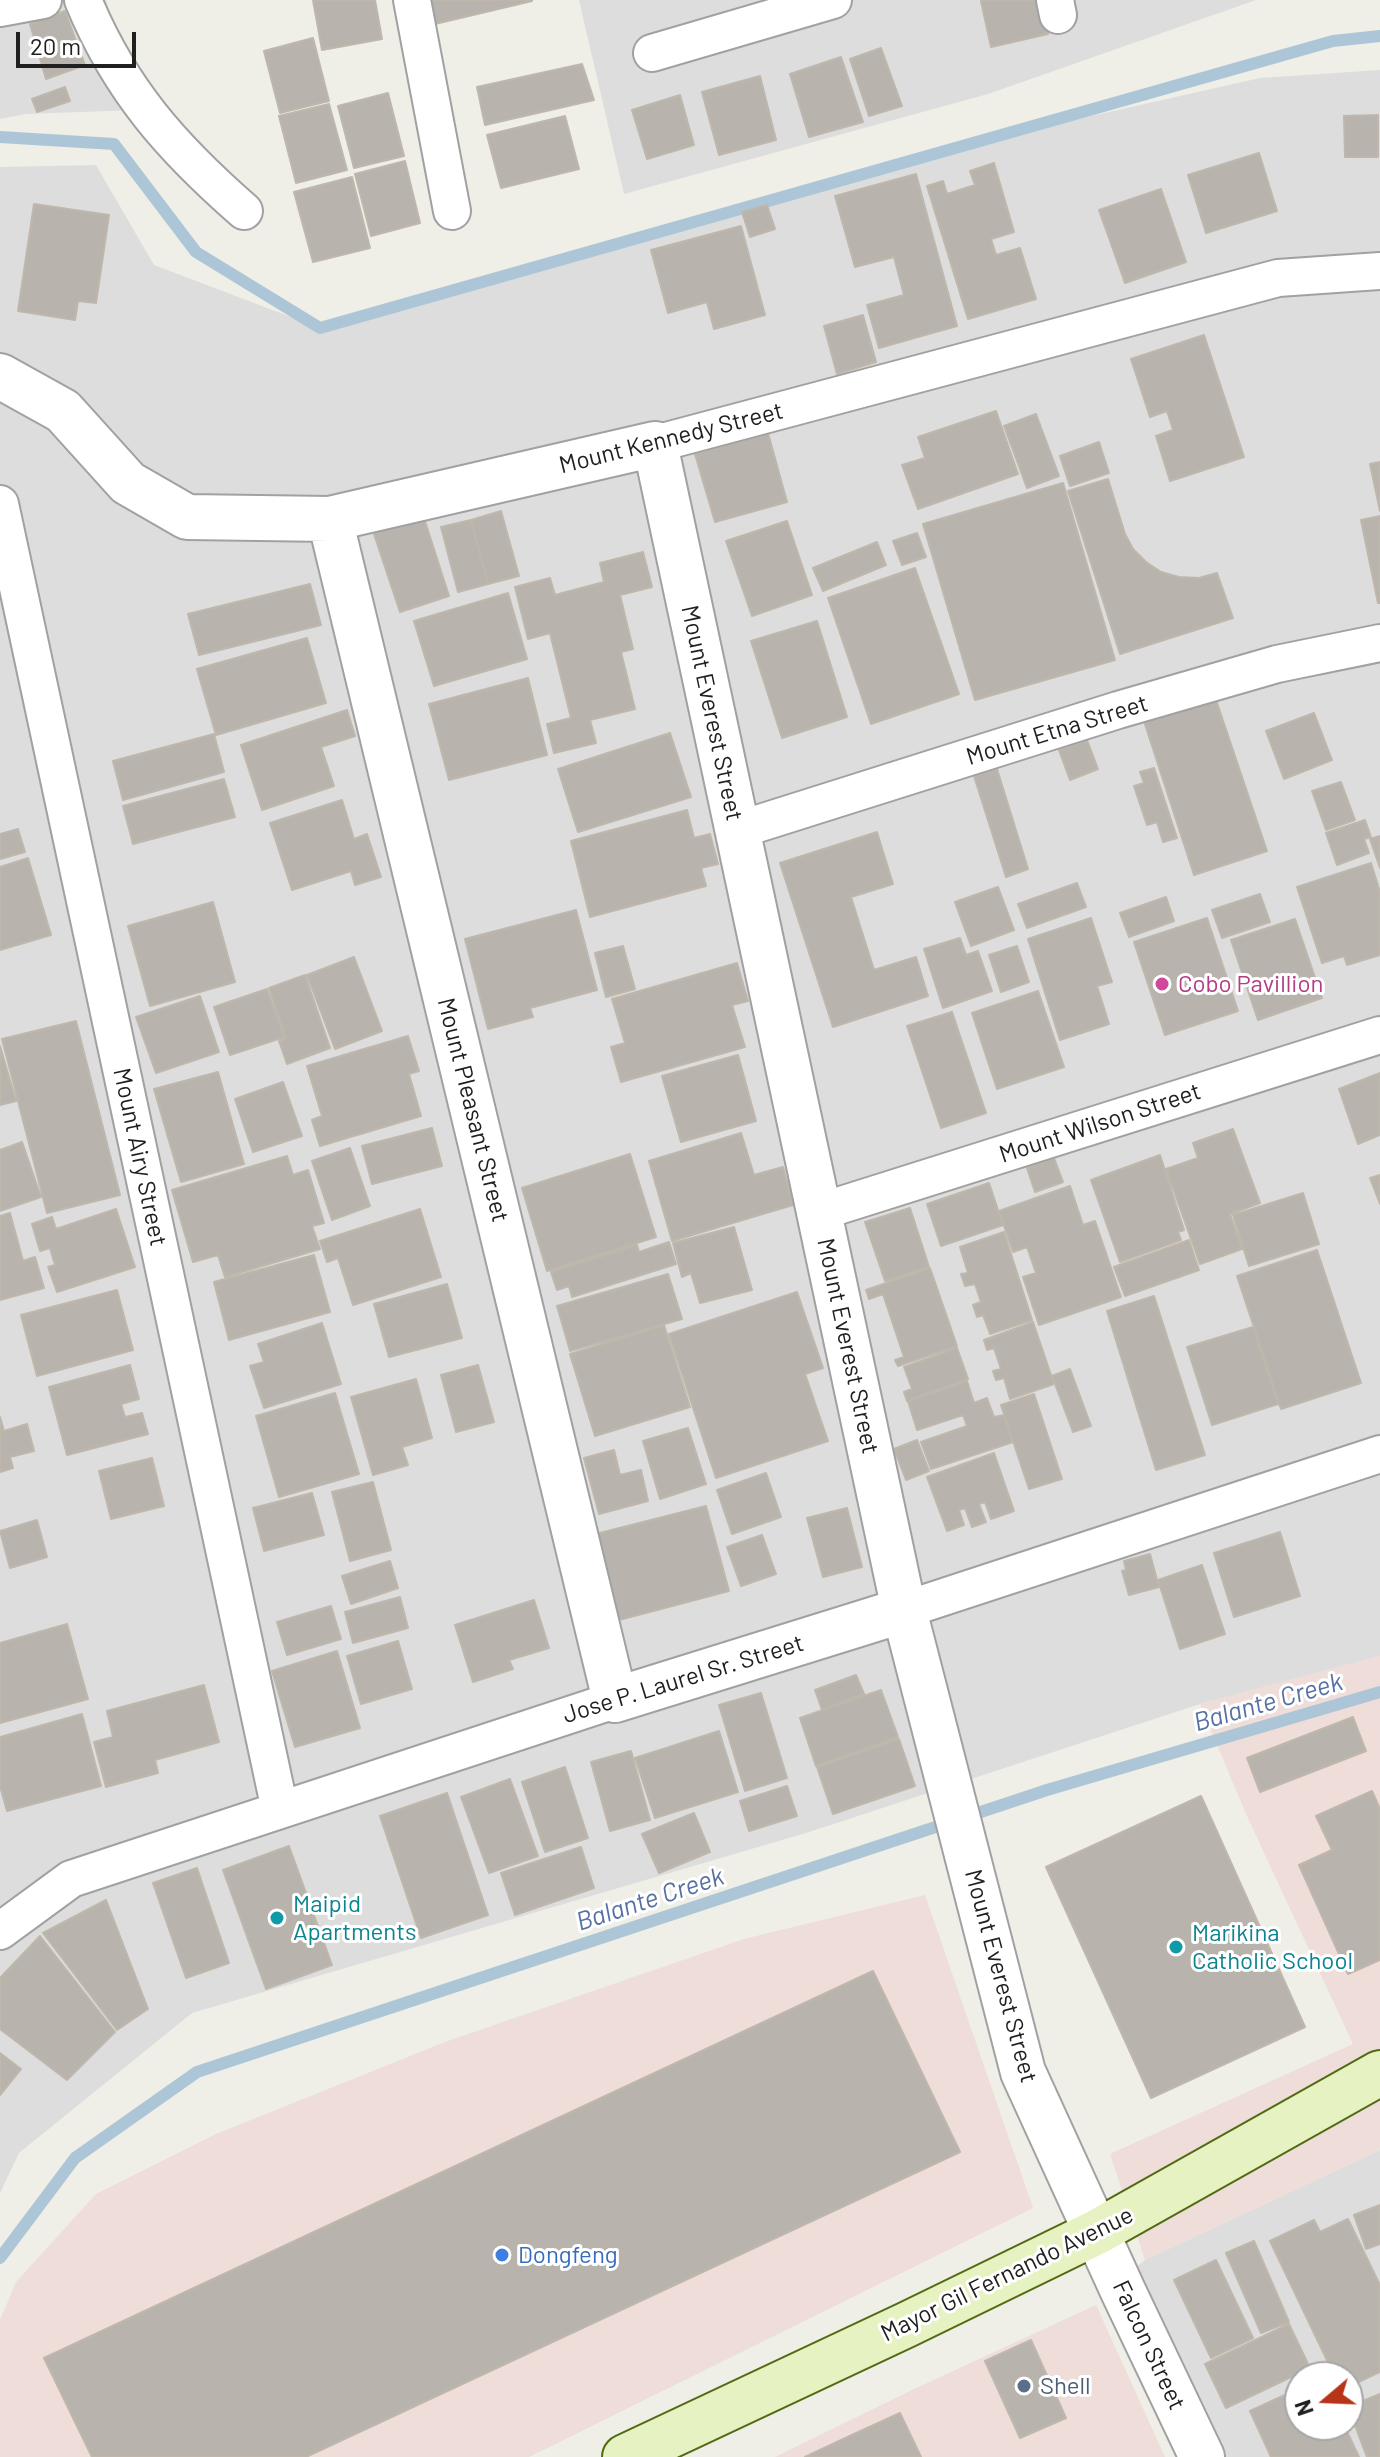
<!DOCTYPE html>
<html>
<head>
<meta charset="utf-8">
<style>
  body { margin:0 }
  #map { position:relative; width:1380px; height:2457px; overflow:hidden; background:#efeee7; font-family:Barlow,sans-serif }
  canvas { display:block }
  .north { position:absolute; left:1284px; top:2361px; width:80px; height:80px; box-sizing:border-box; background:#fff; border:2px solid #a6a6a6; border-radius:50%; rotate:251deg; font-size:22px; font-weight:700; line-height:32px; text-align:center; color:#202020 }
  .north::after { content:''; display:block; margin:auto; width:28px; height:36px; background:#b73418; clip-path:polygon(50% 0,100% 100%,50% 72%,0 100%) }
  .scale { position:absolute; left:16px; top:32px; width:120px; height:36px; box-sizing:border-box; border:4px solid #202020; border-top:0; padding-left:10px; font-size:24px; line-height:28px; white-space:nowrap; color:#202020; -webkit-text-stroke:6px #fff; paint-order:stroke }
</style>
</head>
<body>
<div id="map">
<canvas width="1380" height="2457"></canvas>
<div class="north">N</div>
<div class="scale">20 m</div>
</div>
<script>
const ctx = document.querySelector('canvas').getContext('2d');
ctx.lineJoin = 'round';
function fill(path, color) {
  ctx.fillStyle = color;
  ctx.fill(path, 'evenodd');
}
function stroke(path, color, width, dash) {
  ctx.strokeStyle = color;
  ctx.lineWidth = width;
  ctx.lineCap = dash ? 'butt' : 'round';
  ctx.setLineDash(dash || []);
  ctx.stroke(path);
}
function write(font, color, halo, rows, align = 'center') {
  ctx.font = font + ' Barlow,sans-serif';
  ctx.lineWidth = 6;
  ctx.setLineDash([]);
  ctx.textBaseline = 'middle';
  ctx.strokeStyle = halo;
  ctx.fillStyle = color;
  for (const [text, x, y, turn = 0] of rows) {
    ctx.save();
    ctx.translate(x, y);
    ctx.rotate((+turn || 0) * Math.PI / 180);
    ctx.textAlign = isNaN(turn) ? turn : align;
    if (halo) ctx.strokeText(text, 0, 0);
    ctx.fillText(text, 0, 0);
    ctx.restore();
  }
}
fill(new Path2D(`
  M0,0h106l28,110 -108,4 -26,5z
  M579,0h677l-268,94 -364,100z
  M1380,70v1586l-180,48 -394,129 -614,180 -173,140 -19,40v-2026l96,-2 58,100 166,63 303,-83 181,-57 247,-63 209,-47z
  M1380,2150v307h-166l-88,-182 19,-15zM1300,2377h48v48h-48z`), '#ddd');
fill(new Path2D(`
  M1380,1656v494l-235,110 -35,-106 243,-110 -107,-230 -46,-110z
  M925,1895l108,313 -504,249h-529v-137l16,-38 80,-88 120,-60 229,-92 299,-103z
  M1096,2305l69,152h-390l135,-66z`), '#eeddd9');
stroke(new Path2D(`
  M0,137l114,7 82,108 124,76 1013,-287 47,-5
  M0,2258l75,-100 122,-86 850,-282 333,-98`), '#adc6d7', 12);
const building = new Path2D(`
  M313,0h62l7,39 -60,11z
  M429,0h103v1l-97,23z
  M985,0h55l8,34 -57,13 -10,-46z
  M65,11l20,54 -39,14 -16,-55z
  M313,38l16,63 -49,12 -16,-62z
  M881,48l21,58 -33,10 -19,-57z
  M841,57l22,65 -54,15 -19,-63z
  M582,64l12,36 -109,25 -8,-38z
  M760,76l16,64 -57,15 -17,-63z
  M65,87l5,14 -33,11 -5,-13z
  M388,93l16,63 -50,12 -16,-62z
  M680,95l14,50 -47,14 -15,-49z
  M329,104l18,66 -51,13 -17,-67z
  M1378,115v42h-33l-1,-41z
  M565,116l14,53 -78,19 -14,-53z
  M1259,153l18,58 -71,22 -18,-58z
  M405,161l15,62 -49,13 -16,-62z
  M994,163l20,69 -23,7 5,16 24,-7 16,51 -68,20 -41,-133 16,-5 4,13 28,-9 -5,-14z
  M916,174l41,152 -78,22 -12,-43 37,-10 -10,-38 -39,10 -20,-71z
  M352,177l18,71 -57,14 -19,-70z
  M1161,189l25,73 -61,21 -26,-73z
  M34,204l75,11 -13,88 -18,-2 -3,19 -57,-9z
  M767,205l8,24 -25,8 -8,-25z
  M741,226l24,89 -51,14 -7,-27 -39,11 -17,-63z
  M863,315l13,47 -39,12 -13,-48z
  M1204,335l40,122 -74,24 -14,-45 17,-6 -6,-19 -17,6 -19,-58z
  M996,411l22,63 -100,35 -16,-44 23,-7 -7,-21z
  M1036,414l23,62 -32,12 -23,-62z
  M768,433l19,69 -72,20 -20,-68z
  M1099,442l10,31 -39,13 -10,-30z
  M1380,462v49l-10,-47z
  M1108,479l17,55 8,15 13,13 15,10 18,5 20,1 18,-5 16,45 -113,36 -52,-163z
  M1063,483l52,177 -140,40 -52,-176z
  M501,511l18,65 -31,8 -17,-64z
  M423,515l26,81 -49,16 -27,-81z
  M1380,516v87h-2l-17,-83z
  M471,520l17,64 -30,8 -17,-65z
  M787,521l25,74 -60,21 -26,-75z
  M917,533l9,24 -24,8 -9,-24z
  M877,542l9,23 -63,26 -10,-23z
  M643,552l9,35 -32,8 13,54 -12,3 14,57 -45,11 6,23 -42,10 -7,-29 24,-6 -21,-85 -22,6 -13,-52 35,-9 5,17 49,-13 -4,-19z
  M915,568l44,126 -88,30 -43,-126z
  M310,584l11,41 -122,30 -11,-41z
  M508,593l19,66 -93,27 -20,-65z
  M817,621l30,96 -65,21 -31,-97z
  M307,638l19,65 -110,32 -19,-66z
  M528,678l19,77 -98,25 -20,-76z
  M1214,694l53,157 -73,24 -51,-157z
  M347,710l8,26 -34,11 13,39 -72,24 -21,-65z
  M1314,713l18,47 -48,19 -18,-48z
  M670,733l21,64 -113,35 -20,-63z
  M214,734l10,38 -101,28 -10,-39z
  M1087,740l11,29 -28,11 -11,-30z
  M1154,768l23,70 -14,4 -6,-20 -10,3 -13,-39 10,-3 -4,-11z
  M997,769l31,100 -22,8 -32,-101z
  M224,779l11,38 -102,27 -10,-38z
  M1341,782l14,38 -29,10 -14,-39z
  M342,800l12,39 13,-5 14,43 -26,8 -4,-14 -59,19 -22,-67z
  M687,810l7,28 16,-4 8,30 -17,4 5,18 -116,31 -19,-76z
  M1365,820l6,17 -7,2 5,14 -32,12 -11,-32z
  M18,829l7,23 -25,7v-25z
  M877,832l16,52 -42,13 23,73 42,-13 12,39 -95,31 -53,-164z
  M1380,836v32l-10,-29z
  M28,858l23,77 -51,15v-83z
  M1371,863l9,29v63l-33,10 -3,-9 -22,7 -25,-76z
  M1077,883l9,24 -59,21 -9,-24z
  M998,887l16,43 -43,16 -16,-44z
  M1260,894l10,28 -48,16 -10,-28z
  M1166,897l8,24 -45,16 -9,-24z
  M213,902l22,80 -85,24 -22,-80z
  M576,910l21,80 -67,18 3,9 -45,12 -23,-90z
  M1091,918l21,64 -15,4 12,38 -49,16 -32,-101z
  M1207,918l31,93 -73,24 -31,-93z
  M1295,919l27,79 -64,22 -27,-80z
  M960,938l6,17 12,-4 14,40 -49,17 -19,-59z
  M623,946l12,43 -29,8 -11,-44z
  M1017,946l12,36 -28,10 -12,-37z
  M354,957l28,74 -47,18 -28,-74z
  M737,963l11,38 -16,4 13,42 -124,35 -10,-35 14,-4 -13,-44z
  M305,975l25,73 -43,16 -8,-23 7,-3 -17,-50z
  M267,989l17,48 -54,18 -16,-48z
  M1038,991l26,76 -67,22 -25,-76z
  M200,996l19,56 -63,21 -20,-56z
  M952,1012l34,101 -45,15 -34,-102z
  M76,1021l44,174 -73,18 -45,-174z
  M408,1036l11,35 -10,3 12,42 -101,30 -8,-26 10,-4 -15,-50z
  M0,1046l16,55 -16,4z
  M738,1055l18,66 -75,21 -19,-66z
  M218,1072l26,92 -63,18 -27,-93z
  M1380,1073v62l-22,9 -19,-55z
  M283,1082l19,54 -49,16 -18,-53z
  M432,1128l10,38 -70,18 -10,-38z
  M1233,1129l27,74 -30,11 12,35 -42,15 -34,-95 32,-11 -5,-15z
  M741,1133l13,42 29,-8 10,38 -121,36 -23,-80z
  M22,1142l19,55 -41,14v-61z
  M350,1148l20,58 -38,14 -20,-59z
  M630,1154l26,83 -109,34 -25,-83z
  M1160,1155l24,75 -6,2 3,8 -61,22 -29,-82z
  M287,1156l6,19 15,-5 16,53 -12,3 8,23 -95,28 -7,-22 -25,7 -21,-72z
  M1054,1158l9,24 -28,10 -8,-24z
  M1380,1175v29l-10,-26z
  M989,1183l14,42 -62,21 -14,-42z
  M1070,1186l13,39 12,-4 26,76 -82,28 -16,-48 13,-4 -9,-26 -14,5 -14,-41z
  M1303,1193l16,51 -70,22 -16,-51z
  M910,1208l19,59 -44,14 -20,-59z
  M116,1209l19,58 -78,25 -9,-25 7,-2 -5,-17 -10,3 -8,-27 20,-7 4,12z
  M420,1209l21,68 -88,28 -15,-47 -11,4 -7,-21z
  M10,1213l13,48 12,-4 9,31 -44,12v-84z
  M734,1227l18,63 -52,13 -9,-30 -9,4 -9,-34z
  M1004,1232l28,88 -42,14 -7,-19 -6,2 -4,-12 8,-3 -6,-18 -10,2 -4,-12 7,-1 -8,-26z
  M1189,1240l10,30 -74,26 -11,-29z
  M669,1242l7,22 -104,33 -3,-11 -12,4 -6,-18 86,-27 2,7z
  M1317,1250l44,133 -80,26 -44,-133z
  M314,1255l16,57 -101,28 -15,-58z
  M930,1268l27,78 -59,20 -3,-6 9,-3 -21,-63 -14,5 -3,-9z
  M668,1274l14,45 -112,32 -13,-45z
  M447,1284l15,54 -73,19 -15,-53z
  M117,1290l16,60 -96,26 -16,-61z
  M797,1292l26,76 -18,6 23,67 -112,37 -47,-144z
  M1154,1296l51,159 -49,15 -49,-159z
  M1033,1322l21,62 -44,15 -6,-21 -8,2 -3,-9 8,-2 -7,-21 -7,2 -3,-10z
  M322,1323l19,61 -77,24 -14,-42 14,-4 -6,-18z
  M664,1325l26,82 -95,29 -25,-82z
  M1253,1327l25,77 -66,21 -25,-78z
  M957,1348l11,31 -61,22 -3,-9 8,-3 -8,-22z
  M130,1365l9,34 -18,5 4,13 17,-4 6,21 -81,21 -18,-68z
  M478,1365l16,57 -38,10 -15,-57z
  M1070,1369l21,57 -18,6 -21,-56z
  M416,1379l16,59 -30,9 6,18 -35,10 -22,-78z
  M967,1381l7,22 13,-5 7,19 10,-2 9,27 -82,27 -10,-27 46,-16 -4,-11 -46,15 -9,-29z
  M335,1393l24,81 -80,23 -23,-81z
  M1034,1394l28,85 -33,10 -28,-84z
  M0,1417l4,14 23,-7 7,27 -24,6 3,11 -13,4z
  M688,1428l18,56 -46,15 -17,-58z
  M917,1440l12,31 -23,9 -12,-31z
  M614,1450l6,25 21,-5 7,31 -49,13 -15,-56z
  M994,1453l20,58 -23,8 -6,-17 -6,2 7,18 -14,5 -7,-19 -6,2 5,15 -17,6 -20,-54z
  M152,1458l12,48 -53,13 -12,-48z
  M766,1473l15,44 -49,17 -15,-44z
  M373,1482l18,68 -41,11 -18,-69z
  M312,1493l12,42 -60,16 -11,-43z
  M706,1506l23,85 -110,29 -23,-86z
  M847,1508l15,59 -39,10 -16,-59z
  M37,1520l10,37 -37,11 -10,-37z
  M1280,1532l20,64 -66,21 -20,-64z
  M762,1535l14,39 -35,12 -14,-39z
  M1150,1554l9,33 -30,8 -7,-24 4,-1 -2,-9z
  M390,1561l8,27 -47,16 -9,-28z
  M1202,1565l23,69 -45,15 -22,-69z
  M400,1597l8,31 -55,15 -8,-31z
  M534,1600l15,48 -40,12 4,9 -40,13 -18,-57z
  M331,1606l10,33 -54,16 -10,-33z
  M67,1624l21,75 -88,24v-80z
  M398,1641l14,48 -51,15 -14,-48z
  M337,1651l23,77 -65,19 -23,-76z
  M856,1675l8,19 -42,16 -7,-20z
  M204,1685l15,57 -64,18 3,13 -52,14 -12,-45 19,-5 -6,-26z
  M881,1690l17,47 -82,29 -16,-48z
  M761,1693l26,85 -42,13 -26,-86z
  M82,1714l19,72 -94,25 -7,-25v-49z
  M1353,1717l13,34 -106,41 -13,-34z
  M719,1731l19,61 -83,26 -20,-60z
  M899,1739l16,47 -82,28 -16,-47z
  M631,1751l19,69 -40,11 -19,-69z
  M565,1767l23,71 -43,14 -23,-70z
  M510,1779l28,77 -49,17 -28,-76z
  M787,1786l10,30 -48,15 -9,-30z
  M1372,1791l8,18v151l-32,14 -49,-109 33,-15 -16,-34z
  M447,1793l41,122 -67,23 -41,-122z
  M1201,1796l104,231 -154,71 -105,-231z
  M694,1813l16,39 -51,21 -17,-39z
  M289,1846l43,119 -66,24 -43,-119z
  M581,1847l13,41 -79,27 -14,-42z
  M197,1868l32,95 -43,15 -33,-95z
  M106,1900l42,109 -31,21 -74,-97z
  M40,1936l75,96 -48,48 -67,-51v-51z
  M873,1971l87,181 -654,305h-214l-48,-99z
  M0,2053l21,16 -21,26z
  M1380,2205v39l-14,5 -12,-34z
  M1348,2219l32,66v87l-32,15v-10h-13l-65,-136 44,-21 6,12z
  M1254,2241l35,81 -28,11 -35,-80z
  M1216,2260l37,78 -42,20 -37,-78z
  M1289,2324l21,44 -84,40 -21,-44z
  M1031,2340l35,78 -46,20 -35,-77z
  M1300,2388v37h44l15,32h-88l-21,-46z
  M1380,2394v63h-13l-19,-50z
  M900,2413l21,44h-116l49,-23z`);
fill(building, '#b8b4ad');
stroke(building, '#bfb7ab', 2);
const minor = new Path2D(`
  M83,0c37,90 89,148 161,211
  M412,0l40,211
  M1055,0l3,15
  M0,8l43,-8
  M652,53l181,-53
  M655,444l623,-166 102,-7
  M0,504l280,1306
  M738,830l380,-120 159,-46 103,-21
  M819,1212l561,-177
  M904,1610l476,-156
  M0,1931l71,-52 544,-179`);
const tertiary = new Path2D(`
  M0,376l63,35 65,72 59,34 143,2 325,-75 249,1166 119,462 100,219 79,166
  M330,519l285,1181 289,-90`);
const secondary = new Path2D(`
  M625,2457l281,-132 191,-93 283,-159`);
stroke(minor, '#a1a1a1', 40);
stroke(tertiary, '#a1a1a1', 48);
stroke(secondary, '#516b12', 48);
stroke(minor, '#fff', 36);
stroke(tertiary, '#fff', 44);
stroke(secondary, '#e7f2c2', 44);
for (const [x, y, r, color] of [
  [1162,984,8,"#d1479c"],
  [277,1918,8,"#0f9aa8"],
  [1176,1947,8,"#0f9aa8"],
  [502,2255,8,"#3f7fe0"],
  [1024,2386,8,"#5c6f8a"]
]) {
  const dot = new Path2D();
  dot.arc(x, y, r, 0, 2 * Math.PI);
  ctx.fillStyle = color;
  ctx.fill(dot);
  stroke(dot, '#fff', 3);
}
write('24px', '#202020', '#fff', [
  ["Mount Kennedy Street",671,438,-14],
  ["Mount Everest Street",712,713,78],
  ["Mount Etna Street",1057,730,-17],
  ["Mount Pleasant Street",473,1110,76],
  ["Mount Wilson Street",1100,1123,-18],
  ["Mount Airy Street",140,1157,78],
  ["Mount Everest Street",848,1346,78],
  ["Jose P. Laurel Sr. Street",683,1679,-17],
  ["Mount Everest Street",1001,1976,75],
  ["Mayor Gil Fernando Avenue",1007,2274,-26],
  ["Falcon Street",1149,2345,65]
]);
write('24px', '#b23c85', '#fff', [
  ["Cobo Pavillion",1178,984]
], 'left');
write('24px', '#0d838f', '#fff', [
  ["Maipid",293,1904],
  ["Apartments",293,1932],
  ["Marikina",1192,1933],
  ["Catholic School",1192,1961]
], 'left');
write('24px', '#366cbe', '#fff', [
  ["Dongfeng",518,2255]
], 'left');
write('24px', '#4e5e75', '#fff', [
  ["Shell",1040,2386]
], 'left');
write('italic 26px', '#5770a4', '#fff', [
  ["Balante Creek",1268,1702,-16],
  ["Balante Creek",650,1899,-18]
]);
</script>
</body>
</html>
